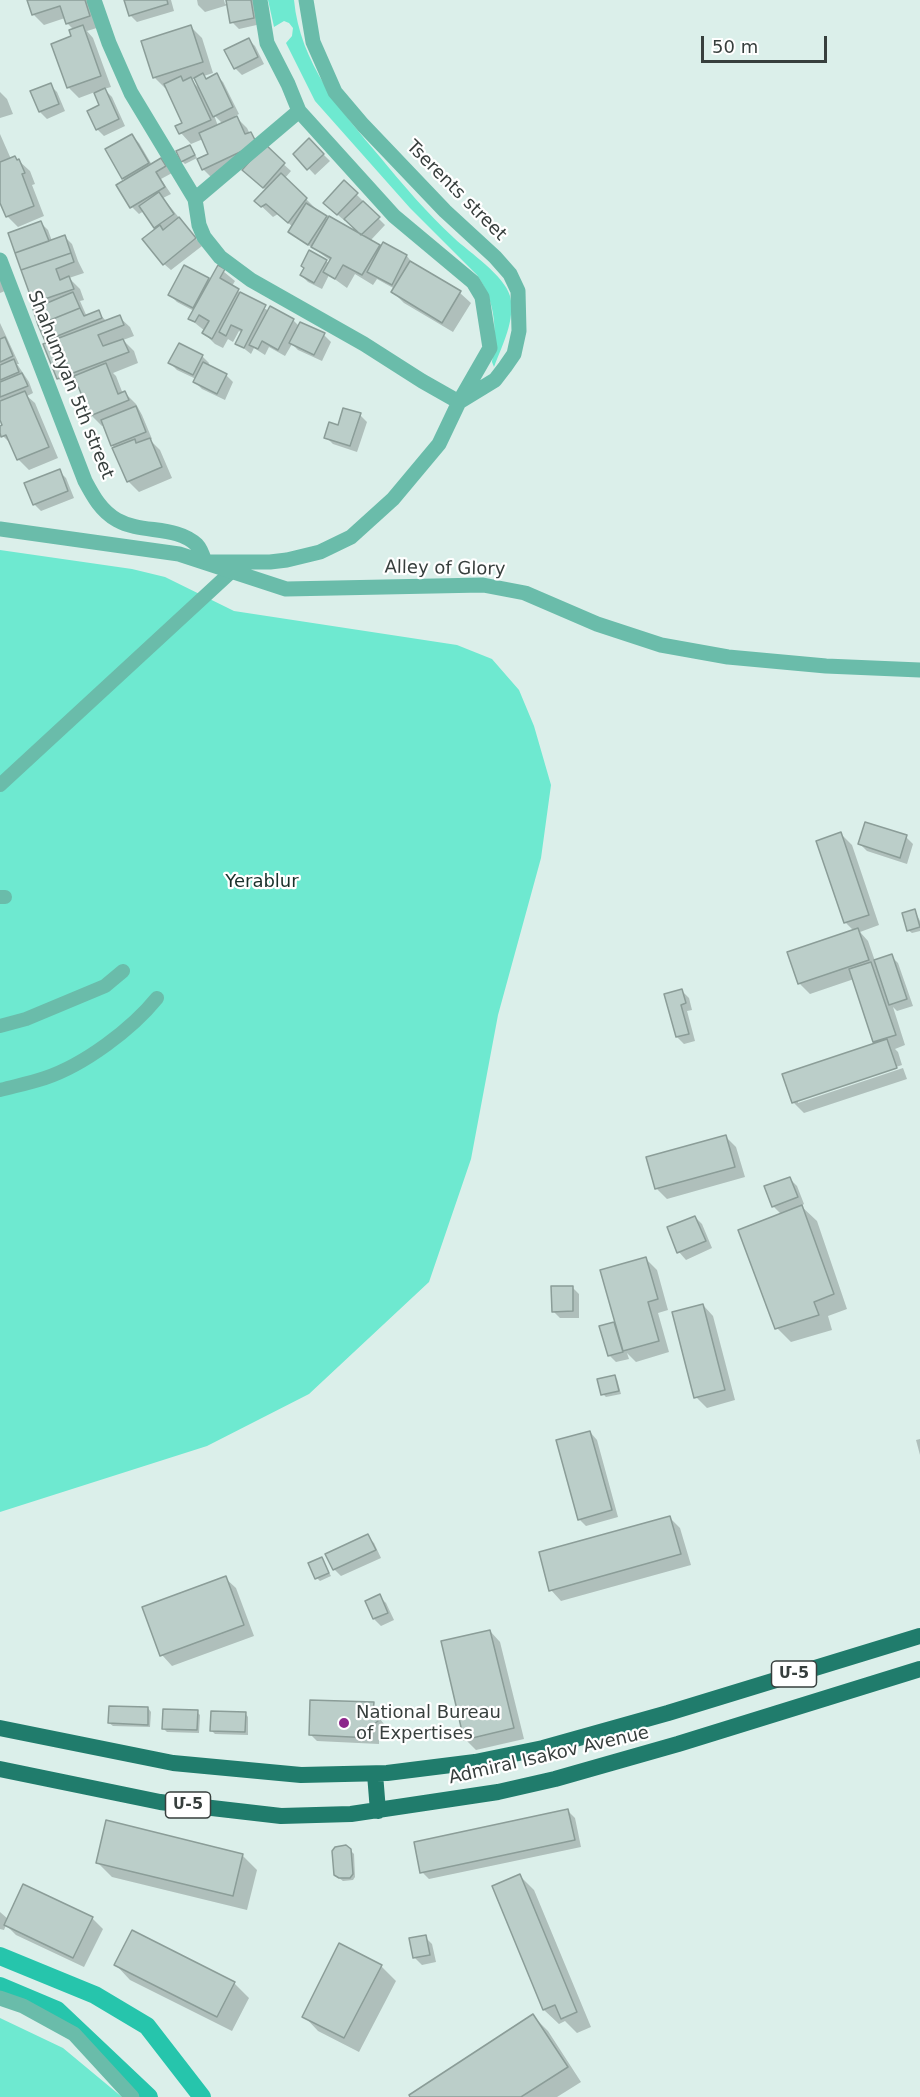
<!DOCTYPE html>
<html>
<head>
<meta charset="utf-8">
<style>
  body { margin:0 }
  #map { position:relative; width:920px; height:2097px; overflow:hidden; background:#dbefea; font-family:"DejaVu Sans",sans-serif }
  canvas { display:block }
  .scale { position:absolute; left:701px; top:36px; width:126px; height:27px; box-sizing:border-box; border:3px solid #373f3d; border-top:0; padding-left:8px; font-size:18px; line-height:21px; white-space:nowrap; color:#373f3d; -webkit-text-stroke:4px #fff; paint-order:stroke }
</style>
</head>
<body>
<div id="map">
<canvas width="920" height="2097"></canvas>
<div class="scale">50 m</div>
</div>
<script>
const ctx = document.querySelector('canvas').getContext('2d');
ctx.lineJoin = 'round';
function fill(path, color) {
  ctx.fillStyle = color;
  ctx.fill(path, 'evenodd');
}
function stroke(path, color, width, dash) {
  ctx.strokeStyle = color;
  ctx.lineWidth = width;
  ctx.lineCap = dash ? 'butt' : 'round';
  ctx.setLineDash(dash || []);
  ctx.stroke(path);
}
function write(font, color, halo, rows, align = 'center') {
  ctx.font = font + ' "DejaVu Sans","Noto Sans Armenian",sans-serif';
  ctx.lineWidth = 4.5;
  ctx.setLineDash([]);
  ctx.textBaseline = 'middle';
  ctx.strokeStyle = halo;
  ctx.fillStyle = color;
  for (const [text, x, y, turn = 0] of rows) {
    ctx.save();
    ctx.translate(x, y);
    ctx.rotate((+turn || 0) * Math.PI / 180);
    ctx.textAlign = isNaN(turn) ? turn : align;
    if (halo) ctx.strokeText(text, 0, 0);
    ctx.fillText(text, 0, 0);
    ctx.restore();
  }
}
fill(new Path2D(`
  M268,0h26c6,63 47,111 86,157 23,28 47,56 74,81 16,15 50,37 56,58 6,23 -8,50 -16,71l-2,-5c5,-32 4,-60 -15,-87l-67,-67 -95,-107 -29,-58 6,-7 1,-8 -4,-5 -5,-2 -10,6z
  M0,550l132,19 33,8 69,34 223,34 35,14 27,31 15,36 17,59 -10,73 -43,157 -27,144 -42,123 -120,112 -102,52 -207,66z
  M0,2018l63,30 59,49h-122z`), '#6ee9d0');
fill(new Path2D(`
  M29,0h62l9,27 -13,4 6,7 18,49 -7,2 8,8 13,29 -21,10 -7,-7 4,-23 -6,-14 -16,6 -11,-11 6,-57 -7,-7 -2,-5 -21,7 -11,-11z
  M125,0h46l3,11 -37,11 -7,-7z
  M197,0h27l1,4 3,-1 -1,-3h29l5,24 -22,5 -7,-7 -4,-17 -23,7 -7,-7z
  M191,27l11,11 11,35 -9,3 4,4 8,-5 7,7 16,32 -4,2 12,12 3,6 41,37 -6,7 32,32 11,10 38,17 -19,-18 -2,2 -13,-11 24,-16 7,7 -1,1 23,23 -15,16 11,8 3,-5 23,12 6,8 47,29 11,10 -18,29 -49,-29 -11,-11 2,-3 -18,-10 -4,6 -18,-11 -8,14 -18,-13 -7,14 -14,-7 -7,-7 25,-14 4,3 1,-3 -15,-11 -19,-12 -7,-7 3,-4 -15,-13 -5,3 -17,-16 10,-11 -15,-14 -1,-13 -36,17 -11,-11 7,-14 -7,-16 -12,5 -10,-11 -4,-6 7,-3 -17,-37 -2,1 -11,-11zM196,78l4,11 -9,-9zM214,115l9,9 -5,2z
  M248,39l7,7 9,18 -22,11 -7,-7z
  M50,85l7,7 8,19 -18,8 -7,-7 -8,-20z
  M0,92l7,7 6,15 -13,4z
  M0,134l11,25 8,2 11,10 5,13 -3,1 12,31 -26,11 -11,-11 -7,-13z
  M132,136l7,7 13,22 9,-5 7,7 4,6 -11,6 10,15 -8,4 39,48 -31,24 -7,-6 -7,-35 -13,-18 -5,3 -7,-7 -6,-26 -3,-3z
  M309,140l21,21 -15,14 -20,-21z
  M190,146l7,12 -12,6 -3,-3z
  M41,223l7,7 4,11 13,-4 7,7 6,17 6,12 -15,5 11,11 4,11 -4,1 7,16 11,-5 8,9 13,-4 11,10 4,9 -11,4 11,11 4,12 -25,10 3,3 7,18 2,-1 11,11 6,11 10,24 -2,1 10,10 12,28 -33,14 -11,-11 -24,-56 -2,1 -11,-11 -12,-30 -10,4 -11,-11 -9,-35 -14,-33 5,-2 -5,-5 -25,-69z
  M218,267l17,14 -3,5 13,11 24,14 1,-3 23,12 6,6 25,9 7,7 -9,19 -24,-11 -6,-6 -7,12 -16,-9 -4,8 -11,-7 -3,6 -14,-11 6,-10 -4,-2 -6,11 -5,-3 -5,9 -8,-4 -11,-11 1,-2 -15,-12 4,-8 -17,-9 -7,-7 38,-16 2,3z
  M0,279l5,12 -5,2z
  M0,323l19,41h-2l12,18 4,11 -6,3 8,7 23,55 -29,12 -11,-11 -5,-13 -10,-10 -3,-7 4,-3 -4,-10z
  M202,356l7,7 -1,3 18,9 7,7 -8,18 -23,-11 -7,-7 1,-3 -19,-9 -7,-7z
  M360,415l7,7 -10,30 -24,-8 -7,-7z
  M59,471l7,7 8,20 -33,13 -7,-7z
  M841,834l11,11 27,80 -19,7 8,9 7,20 16,-5 7,7 15,43 -16,5 -4,-4 12,38 -10,4 3,3 4,13 -104,35v3l105,-35 4,11 -103,34 -11,-11 85,-58 -3,-3 -21,-62 -44,15 -11,-11 55,-52 -9,-9z
  M906,837l7,7 -6,20 -40,-13 -7,-7z
  M915,911l5,10v10l-8,2 -4,-3z
  M682,991l7,7 3,12 -5,1 8,30 -11,3 -7,-7z
  M726,1137l10,10 9,30 -78,22 -11,-11z
  M790,1179l7,7 7,18 -3,2 16,15 30,88 -19,7 4,14 -41,12 -14,-14 5,-113 -9,-9z
  M695,1217l7,7 10,24 -26,12 -7,-8 -11,-24z
  M646,1259l11,11 11,40 -10,3 11,39 -33,10 -9,-9 2,6 -13,3 -7,-7 5,-32 4,5z
  M572,1287l7,7v24h-19l-7,-7z
  M703,1305l10,11 22,84 -28,8 -11,-11z
  M614,1376l3,3 4,15 -15,3 -3,-3z
  M590,1432l7,8 21,77 -32,9 -7,-7z
  M920,1439v16l-4,-15z
  M669,1517l11,11 11,37 -130,36 -10,-11z
  M367,1536l7,7 7,15 -40,18 -7,-7z
  M321,1558l10,18 -11,5 -3,-3z
  M225,1578l11,10 18,48 -82,30 -10,-11z
  M379,1596l7,7 8,17 -13,6 -7,-7z
  M490,1631l10,11 24,97 -48,11 -11,-11z
  M373,1704l7,7v8l4,5v4l-5,5v11l-62,-3 -7,-7z
  M148,1708l3,4 -1,15 -37,-1 -4,-3z
  M197,1712l3,3 -1,18 -32,-1 -3,-3z
  M245,1713l3,4v18l-33,-1 -3,-3z
  M568,1811l7,7 6,29 -152,32 -7,-7z
  M350,1850l4,4 1,23 -2,3 -10,1 -4,-3z
  M242,1855l15,15 -10,40 -135,-33 -15,-15z
  M520,1876l14,14 57,137 -14,6 -12,-12 -6,3 -15,-14 -50,-124z
  M0,1912l8,7 84,-1 11,11 -19,38 -68,-32 -10,-10 -2,5 -4,-1z
  M425,1937l7,7 4,18 -14,3 -7,-7 -4,-18z
  M116,1965l118,18 15,15 -17,33 -102,-51z
  M381,1966l15,15 -37,71 -41,-21 -14,-15z
  M533,2016l15,15 33,51 -24,15h-145z`), '#0003');
stroke(new Path2D(`
  M0,1956l95,39 52,31 55,71
  M0,1986l57,24 92,87`), '#26c5ac', 18);
const building = new Path2D(`
  M27,0h58l5,16 -24,8 -6,-18 -28,9z
  M124,0h43l1,4 -39,12z
  M226,0h25l3,18 -24,5z
  M83,25l18,51 -34,12 -16,-44 20,-8 -2,-6z
  M191,25l12,37 -50,16 -12,-37z
  M249,38l9,19 -24,12 -10,-19z
  M203,73l3,6 11,-6 16,34 -20,10 -19,-39z
  M181,76l2,5 8,-4 20,43 -32,14 -4,-8 7,-3 -18,-39z
  M51,83l8,21 -20,8 -9,-21z
  M105,88l14,31 -23,11 -9,-19 12,-6 -5,-12z
  M237,116l8,18 6,-2 6,12 -55,26 -5,-11 11,-5 -9,-21z
  M132,134l17,29 -27,16 -17,-30z
  M309,138l15,16 -17,16 -14,-16z
  M265,144l20,19 -22,25 -21,-18z
  M190,145l5,10 -14,7 -5,-11z
  M15,156l2,4 2,-1 6,14 -3,1 12,32 -28,11 -6,-14v-41z
  M161,158l5,8 -10,6 9,15 -35,21 -14,-23z
  M281,173l26,25 -19,25 -22,-19 -5,3 -7,-6z
  M344,180l14,13 -21,22 -14,-12z
  M159,192l15,22 -20,14 -15,-22z
  M363,201l17,16 -19,18 -17,-16z
  M306,203l21,13 -19,29 -20,-13z
  M329,216l51,29 -18,30 -19,-10 -8,14 -12,-7 8,-14 -20,-11z
  M179,217l17,21 -33,27 -21,-26 18,-14 3,5z
  M41,221l8,20 -34,12 -7,-20z
  M65,235l6,18 -50,17 -6,-17z
  M383,242l24,13 -15,30 -25,-13z
  M309,250l18,10 -13,23 -14,-8 4,-7 -3,-2z
  M71,253l3,9 -18,7 4,11 9,-4 5,13 -41,14 -12,-33z
  M410,261l51,30 -19,32 -51,-31z
  M184,265l25,13 -16,30 -25,-13z
  M218,265l7,4 -5,9 19,11 -27,50 -10,-6 7,-12 -10,-6 -4,7 -7,-3z
  M73,292l7,16 -42,17 -5,-16z
  M240,292l26,13 -22,43 -9,-4 7,-14 -11,-5 -5,11 -7,-4z
  M270,306l24,13 -16,31 -16,-9 -4,8 -9,-4z
  M80,308l4,8 15,-6 3,8 -57,23 -7,-16z
  M120,315l4,10 -26,10 5,11 20,-7 6,13 -72,27 -14,-35z
  M300,322l25,11 -11,22 -25,-12z
  M5,337l8,19 -13,6v-23z
  M179,343l24,12 -10,20 -25,-12z
  M14,359l5,13 -19,8v-15z
  M203,362l24,12 -10,20 -24,-12z
  M106,363l12,31 7,-3 4,9 -39,16 -16,-40z
  M22,373l6,13 -28,11v-15z
  M25,391l24,56 -32,13 -11,-25 -5,2 -1,-4v-7l2,-1 -2,-5v-19z
  M136,406l10,26 -35,14 -10,-26z
  M343,408l18,5 -11,33 -26,-8 5,-16 9,3z
  M150,438l12,29 -35,15 -15,-34 23,-9 1,4z
  M60,469l8,22 -35,14 -9,-22z
  M865,822l42,13 -7,23 -42,-14z
  M841,832l28,83 -25,8 -28,-82z
  M915,909l5,18 -13,4 -5,-18z
  M858,928l11,32 -71,24 -11,-32z
  M892,954l15,45 -18,6 -15,-45z
  M871,962l25,73 -23,7 -24,-73z
  M682,989l4,14 -5,2 8,29 -13,3 -12,-43z
  M887,1039l10,29 -105,35 -10,-29z
  M726,1135l9,32 -80,22 -9,-32z
  M790,1177l8,20 -26,10 -8,-21z
  M802,1205l32,89 -20,8 5,13 -44,14 -37,-99z
  M695,1216l11,25 -29,12 -10,-26z
  M646,1257l12,42 -10,3 11,39 -36,10 -23,-81z
  M551,1286h22v25l-21,1z
  M703,1304l22,86 -31,8 -22,-86z
  M614,1322l9,30 -15,4 -9,-30z
  M615,1375l4,16 -18,4 -4,-16z
  M590,1431l22,79 -34,10 -22,-80z
  M670,1516l11,38 -132,37 -10,-39z
  M368,1534l8,16 -43,20 -8,-16z
  M322,1557l7,16 -14,6 -7,-16z
  M226,1576l18,49 -84,31 -18,-49z
  M380,1594l8,19 -15,6 -8,-18z
  M490,1630l24,98 -50,12 -23,-99z
  M310,1700l64,2 -1,11 5,2v6l-5,4 -1,13 -63,-3z
  M109,1706l39,1v18l-40,-2z
  M163,1709l35,1 -1,20 -35,-1z
  M211,1711l35,1 -1,20 -35,-1z
  M568,1809l7,31 -155,33 -6,-31z
  M106,1820l137,34 -10,42 -137,-33z
  M346,1845l5,4 2,25 -3,4h-11l-5,-3 -2,-24 3,-4z
  M520,1874l57,138 -16,7 -6,-14 -12,5 -51,-124z
  M23,1884l70,33 -20,41 -69,-33z
  M132,1930l103,52 -18,35 -103,-52z
  M426,1935l4,20 -17,3 -4,-20z
  M339,1943l43,22 -38,73 -42,-21z
  M533,2014l35,53 -47,30h-111l-1,-2z`);
fill(building, '#bbcec9');
stroke(building, '#8b9d98', 1.5);
stroke(new Path2D(`
  M0,785l231,-213
  M0,897h5
  M0,1026l26,-7 79,-33 18,-15
  M0,1090c15,-4 30,-7 45,-12 39,-13 87,-49 112,-80`), '#6abcaa', 14);
stroke(new Path2D(`
  M94,0l15,43 22,50 64,106 4,26 5,12 16,20 31,23 113,64 58,37 37,21 31,-54 -8,-51 -9,-15 -79,-66 -95,-105 -11,-27 -21,-41 -7,-43
  M195,199l104,-88
  M0,260l85,221c8,15 16,30 32,39 25,14 59,5 80,25 4,4 6,11 8,17h65l17,-2 33,-8 31,-15 42,-38 46,-55 20,-42 36,-22 10,-13 9,-13 5,-23 -1,-40 -8,-17 -15,-17 -50,-46 -82,-86 -28,-33 -22,-50 -7,-42
  M0,529l179,25 107,35 197,-4 42,8 72,31 64,21 67,12 98,9 94,4
  M0,1998l23,8 51,28 58,63`), '#6abcaa', 15);
stroke(new Path2D(`
  M0,1728l173,35 128,12 86,-2 88,-11 68,-14 125,-35 252,-77
  M0,1769l160,33 121,14 70,-2 147,-22 57,-13 123,-35 242,-75
  M375,1774l3,37`), '#207c6c', 16);
for (const [x, y, r, color] of [
  [344,1723,6,"#8c258b"]
]) {
  const dot = new Path2D();
  dot.arc(x, y, r, 0, 2 * Math.PI);
  ctx.fillStyle = color;
  ctx.fill(dot);
  stroke(dot, '#fff', 2);
}
for (const [x, y, w] of [
  [794,1674,45],
  [188,1805,45]
]) {
  const box = new Path2D();
  box.roundRect(x - w / 2, y - 13, w, 26, 4.5);
  ctx.fillStyle = '#fff';
  ctx.fill(box);
  stroke(box, '#373f3d', 1.5);
}
write('bold 16px', '#373f3d', null, [
  ["Մ-5",794,1674],
  ["Մ-5",188,1805]
]);
write('18px', '#373f3d', '#fff', [
  ["Tserents street",456,191,45],
  ["Shahumyan 5th street",70,385,68],
  ["Alley of Glory",445,569,1],
  ["Admiral Isakov Avenue",549,1756,-13]
]);
write('18px', '#18302a', '#fff', [
  ["Yerablur",262,882]
]);
write('18px', '#373f3d', '#fff', [
  ["National Bureau",356,1713],
  ["of Expertises",356,1734]
], 'left');
</script>
</body>
</html>
